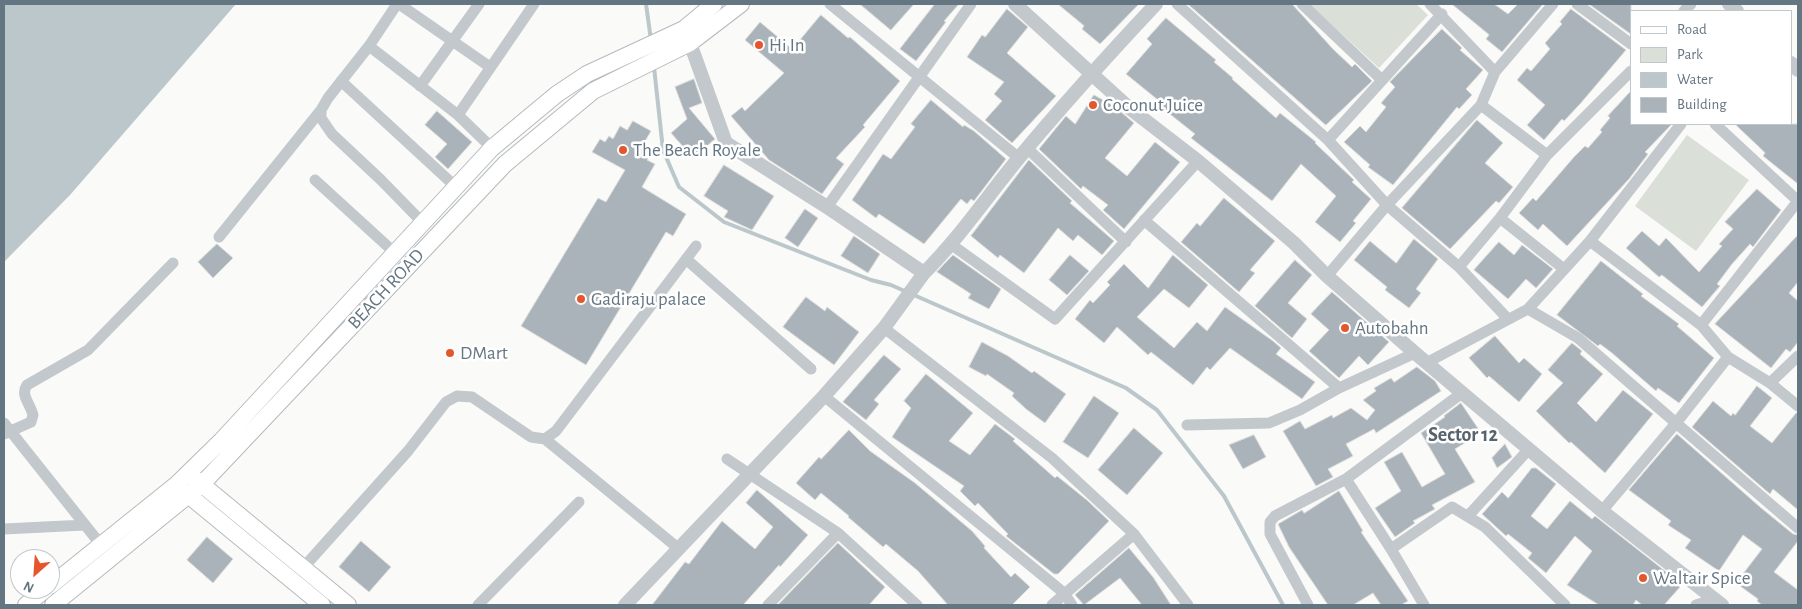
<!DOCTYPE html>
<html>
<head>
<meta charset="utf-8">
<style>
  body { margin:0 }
  #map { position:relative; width:1802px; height:609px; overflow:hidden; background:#fafaf8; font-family:"Alegreya Sans",sans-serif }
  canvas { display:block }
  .frame { position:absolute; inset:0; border:5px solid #657683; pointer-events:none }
  .legend { position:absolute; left:1630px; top:10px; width:162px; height:115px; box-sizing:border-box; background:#fff; border:1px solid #c1c8cd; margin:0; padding:6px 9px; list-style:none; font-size:15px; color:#657683 }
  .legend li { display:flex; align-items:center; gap:10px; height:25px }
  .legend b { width:25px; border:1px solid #c1c8cd }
  .north { position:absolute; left:10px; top:549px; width:50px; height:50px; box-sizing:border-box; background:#fff; border:1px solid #c1c8cd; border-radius:50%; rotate:206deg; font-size:14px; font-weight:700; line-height:20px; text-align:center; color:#657683 }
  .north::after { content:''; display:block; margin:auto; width:18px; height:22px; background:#e4572e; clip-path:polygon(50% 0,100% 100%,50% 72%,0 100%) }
</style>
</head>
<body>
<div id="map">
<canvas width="1802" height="609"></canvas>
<div class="frame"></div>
<ul class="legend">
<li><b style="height:6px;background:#fff"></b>Road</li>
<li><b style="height:14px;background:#dadfd7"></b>Park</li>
<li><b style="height:14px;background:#bbc7cb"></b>Water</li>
<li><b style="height:14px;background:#aab3b9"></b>Building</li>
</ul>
<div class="north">N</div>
</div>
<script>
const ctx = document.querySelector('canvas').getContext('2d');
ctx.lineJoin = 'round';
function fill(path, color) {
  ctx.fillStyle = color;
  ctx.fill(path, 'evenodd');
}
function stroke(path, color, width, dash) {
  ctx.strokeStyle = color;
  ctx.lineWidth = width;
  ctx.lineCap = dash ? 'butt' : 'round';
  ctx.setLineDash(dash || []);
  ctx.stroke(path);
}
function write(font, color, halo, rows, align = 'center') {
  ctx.font = font + ' "Alegreya Sans",sans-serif';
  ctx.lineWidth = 5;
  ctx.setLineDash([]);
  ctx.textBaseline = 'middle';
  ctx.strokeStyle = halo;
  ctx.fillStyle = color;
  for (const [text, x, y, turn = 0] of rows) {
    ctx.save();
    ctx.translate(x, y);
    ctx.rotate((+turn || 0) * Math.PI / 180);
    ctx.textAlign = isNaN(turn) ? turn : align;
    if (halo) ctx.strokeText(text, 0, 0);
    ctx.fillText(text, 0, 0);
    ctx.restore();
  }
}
fill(new Path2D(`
  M1309,4h107l12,11 -49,53z
  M1687,135l62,45 -53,71 -61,-45z`), '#dadfd7');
fill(new Path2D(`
  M4,4h232l-166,191 -66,67z`), '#bbc7cb');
stroke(new Path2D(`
  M646,4l5,36
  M654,67l9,83 16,37 45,35 147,58 20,5 235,103 31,22 67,86 59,109`), '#bbc7cb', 4);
const building = new Path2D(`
  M860,4h54l-23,26z
  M935,4h24l-15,17 2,1 -30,39 -16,-12z
  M1058,4h81l-39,40 -18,-15 2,-3z
  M1188,4h104l41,45 19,18 3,-3 17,17 -46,44z
  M1452,4h42l14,10 10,-10h25l-41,48 -16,-13 3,-4z
  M1589,4h42v30z
  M1007,9l21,18 -21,26 49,43 -44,47 -27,-23 17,-19 -8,-7 10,-12 -37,-25 15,-22 3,2z
  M1571,9l55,41 -46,54 -16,17 -2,-2 -18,21 -17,-15 18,-20 -28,-25 10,-12 4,3 19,-22 -5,-6 17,-19 -2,-2z
  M821,15l27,23 2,-1 50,44 -37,44 2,2 -29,31 8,6 -22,30 -53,-34 -38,-44 11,-9 3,4 39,-38 -39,-33 15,-18 32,27z
  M1166,18l50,42 -2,2 19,16 -1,1 44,39 4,-5 36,29 -1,1 39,37 -2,2 19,17 -18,22 3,2 -16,19 -25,-20 21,-26 -35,-32 -29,37 -81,-63 4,-4 -39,-31 2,-3 -32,-26 26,-30 -5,-5z
  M1442,29l20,19 -2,2 23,20 -17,19 6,6 -13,14 -2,-2 -64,78 -25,-18 2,-2 -26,-23 16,-16 6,6 20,-25 -5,-4 14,-16 -5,-5z
  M694,79l8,24 -13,5 26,31 -22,19 -22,-25 16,-14 -12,-32z
  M1631,91v33h41l-27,28 3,2 -19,25 -62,67 -24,-22 -5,6 -19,-17 14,-15 3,3 38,-44 11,-11 3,2 14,-16 -2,-2 10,-12 -2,-2z
  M1094,95l20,11 20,17 -29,35 22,18 28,-34 25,20 -56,67 -21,-19 5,-5 -25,-19 -2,3 -42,-40 27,-33 9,8z
  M931,100l32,27 1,-2 10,6 32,28 -32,42 -3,-2 -4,5 -6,-5 -37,45 -45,-30 -3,4 -24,-18 31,-46 8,5 24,-32 -4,-3z
  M437,111l35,31 -24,27 -13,-12 12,-13 -22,-19z
  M1477,120l26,23 -18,20 28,24 -14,16 -3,-2 -46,48 -48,-41z
  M633,121l18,10 -7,12 9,6 -6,11 8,4 -13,23 44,27 -13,22 -7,-4 -80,133 -65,-39 77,-128 8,4 19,-32 -33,-18 8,-13 5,3 4,-6 4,3 7,-13 7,4z
  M1735,124h63v60l-35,-28 2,-3z
  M1029,160l43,41 -2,2 44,38 -12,14 -24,-20 -5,6 -15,-13 -34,45 -24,-18 -2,3 -27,-22z
  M724,165l50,31 -22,34 -28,-13 4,-6 -24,-15z
  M1757,189l24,21 -28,37 -3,-3 -18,20 -15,20 3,2 -18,21 -40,-32 -3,2 -33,-29 16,-17 17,15 7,-8 33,34 23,-26 -3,-2 14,-15 -8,-7z
  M1224,198l51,43 -25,29 5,3 -16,19 -58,-50 16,-19 3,3z
  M805,209l13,9 -20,29 -13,-9z
  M1798,235v47l-9,11 9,8v41l-8,10 -4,-3 -15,19 -56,-44z
  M854,236l26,18 -12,19 -27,-17z
  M1414,239l24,20 -22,30 5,4 -12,15 -24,-18 2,-3 -33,-27 16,-19 26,22z
  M1499,242l15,13 8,-10 31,24 -17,19 -10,-9 -18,20 -34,-29z
  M217,244l16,14 -20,20 -15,-16z
  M953,255l48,34 -12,20 -21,-11 3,-4 -34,-22z
  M1070,255l19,16 -22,24 -18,-15z
  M1173,255l35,30 -19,23 -25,-19 -27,28 37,31 23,-26 10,9 18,-24 48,34 8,7 -5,6 39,28 -13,17 -72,-51 -20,22 -3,-3 -14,18 -42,-33 -3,3 -31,-28 -13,16 -29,-24 15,-19 3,3 17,-18 -3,-3 17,-18 24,24z
  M1295,260l17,15 -24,28 19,16 -15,19 -37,-32z
  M1601,261l42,33 -2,2 38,28 -2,2 37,32 -35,45 -21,-15 -2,3 -44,-38 -12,-9 -2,2 -41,-31z
  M1332,292l57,50 -21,23 -9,-9 -20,22 -30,-27 20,-21 -18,-16z
  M806,297l19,14 2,-4 32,25 -25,33 -51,-38z
  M1495,336l24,27 5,-5 18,16 -23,28 -30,-26 -2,2 -18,-20z
  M982,342l26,14 24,17 2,-2 32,23 -21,29 -19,-14 -14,-13 2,-3 -27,-19 -1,2 -17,-9z
  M1572,343l10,8 -2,3 23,20 -26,29 19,19 27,-32 30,24 -48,59 -34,-31 -2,1 -33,-32 27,-28 -15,-13z
  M884,355l17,14 -27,31 5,4 -13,16 -23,-18z
  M1417,367l18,14 6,10 -65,42 -2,-4 -28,15 7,12 -25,13 5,8 -17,9 -33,-55 17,-10 5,8 27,-14 1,3 18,-10 16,12 8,-10 -12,-10 13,-9 -2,-3 17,-10 3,4z
  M926,374l47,39 -24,28 21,14 25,-31 20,15 -2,2 42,37 2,-2 31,25 21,20 -51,53h-4l-48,-38 2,-2 -30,-31 -3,3 -15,-15 4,-5 -72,-49 19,-29 -7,-7z
  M1757,386l15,12 -22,28 22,17 24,-30h2v97l-25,-21 -3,5 -78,-67 21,-26 18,15 2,-3 2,2z
  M1094,396l25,17 -31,45 -25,-16z
  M1461,403l20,30 -26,16 20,33 -43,23 3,4 -22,12 2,2 -20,14 -20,-29 26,-17 -17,-29 18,-10 20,35 23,-13 -24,-41 24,-16 -1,-1z
  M1134,428l29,25 -36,42 -29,-25z
  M849,430l21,21 45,32 57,48 13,15 -1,2 27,29 4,-4 15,14 -18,18h-64l-30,-34 -32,-27 -3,3 -35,-30 1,-1 -28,-23 -6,7 -19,-17 23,-26 2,2z
  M1677,434l83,73 33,27 5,1v6l-24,31 24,18v15h-36l-5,-4 1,-2 -22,-16 26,-34 -19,-14 -24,36 -34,-23 6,-8 -23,-15 3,-4 -42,-31z
  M1254,435l12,22 -23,12 -14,-24z
  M1505,444l7,13 -15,11 -5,-10z
  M1532,468h4l20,16 -25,32 16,13 23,-28 22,18 3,-3 70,55 15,16 -16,18h-22l-6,-5 -3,5h-34l-32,-20 25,-34 -17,-15 -29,37 -18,-15 4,-5 -24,-19 -2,2 -24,-22 20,-22 6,6z
  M757,490l51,45 -28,32 -1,-2 -36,40h-91l33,-43 4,2 33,-43 33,28 18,-22 -27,-24z
  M1339,491l24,40 -2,1 47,69 -7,4h-20l-8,-12 -20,12h-25l-39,-58 -11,-23 24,-14 2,3z
  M207,537l26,22 -20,24 -26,-23z
  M361,541l30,26 -22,25 -30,-25z
  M838,543l47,44 -16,18h-91z
  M1129,548l24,29 18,28h-29l-22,-27 -36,27 -9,-10z`);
fill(building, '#aab3b9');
stroke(building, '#dcdcda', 1);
const primary = new Path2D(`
  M194,478l154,127
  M181,489l141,116
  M50,586l127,-102 44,-43 271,-293 65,-54 30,-20 97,-45 30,-25
  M26,605l20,-16
  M53,605l149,-121 303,-320 88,-73 97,-48 51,-39`);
stroke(primary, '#b5babe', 18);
stroke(new Path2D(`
  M397,4l-28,42 -41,52 -7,12v8l11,16 49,46 42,43
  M399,4l91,63
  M830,4l189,154
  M1177,4l151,136 59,65 94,-100 66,50 -47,63 64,51
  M1302,4l80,76
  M1430,4l65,68 58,-68
  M1577,4l54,40
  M1684,11l7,-7
  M369,46l89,69 34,33
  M341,81l115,106
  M420,86l59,-82
  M1481,105l14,-33
  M458,115l76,-111
  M1681,124l-91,117 111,84 27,32 42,26 28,-27
  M1715,124l83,77
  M1328,140l114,-126
  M1028,149l98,93
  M1547,155l84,-84
  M315,180l80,73
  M827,207l144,-203
  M1144,220l195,168 76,-35
  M219,237l102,-127
  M952,245l103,74 143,-158
  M686,259l125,110
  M1459,267l41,-49
  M1327,276l60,-71 72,62 48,51
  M1528,309l50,29 98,85 -74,88
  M1701,325l97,-124
  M884,328l168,130 82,76 54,71
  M1728,357l-52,66 122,105
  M1426,363l102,-54 62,-68
  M1770,383l28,23
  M824,396l240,197 8,12
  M4,423l97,122
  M1187,425l82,-2 31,-13 39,-22
  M4,434l27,-12 2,-7c-3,-12 -13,-20 -6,-30l61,-35 85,-87
  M545,439l133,109
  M727,459l111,74 79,72
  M1468,516l61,-67
  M4,529l81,-4
  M1391,549l-45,-70 116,-86
  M303,568l105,-117 38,-49 11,-6 15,1 59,40 14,2 11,-8 140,-185
  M478,605l101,-103
  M768,605l70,-72
  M1052,605l82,-71
  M1308,605l-38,-71v-12l5,-6 71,-37
  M1424,605l-33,-56 61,-42 33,20 80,78
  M1696,605l19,-6`), '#c3c8cc', 11);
stroke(new Path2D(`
  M1015,4l113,103 70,54 96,82 33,33 88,77 187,158 120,94
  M1729,4l8,7
  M690,43l36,100 101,64 97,66c35,-35 62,-75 94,-114 44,-53 91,-105 138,-155
  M1791,63l7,7
  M625,605l199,-209 60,-68 40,-55`), '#c3c8cc', 14);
stroke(primary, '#fff', 16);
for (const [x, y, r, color] of [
  [759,45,5,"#e4572e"],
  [1093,105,5,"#e4572e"],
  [623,150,5,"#e4572e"],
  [581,299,5,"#e4572e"],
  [1345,328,5,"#e4572e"],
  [450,353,5,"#e4572e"],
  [1643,578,5,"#e4572e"]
]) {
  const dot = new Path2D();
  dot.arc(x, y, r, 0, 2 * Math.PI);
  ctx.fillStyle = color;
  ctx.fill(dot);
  stroke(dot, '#fff', 2);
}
write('19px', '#657683', '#fff', [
  ["Hi In",769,45],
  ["Coconut Juice",1103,105],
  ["The Beach Royale",633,150],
  ["Gadiraju palace",591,299],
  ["Autobahn",1355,328],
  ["DMart",460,353],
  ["Waltair Spice",1653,578]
], 'left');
write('19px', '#657683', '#fff', [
  ["BEACH ROAD",386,289,-47]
]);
write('bold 20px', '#57646e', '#fff', [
  ["Sector 12",1463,435]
]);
</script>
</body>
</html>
